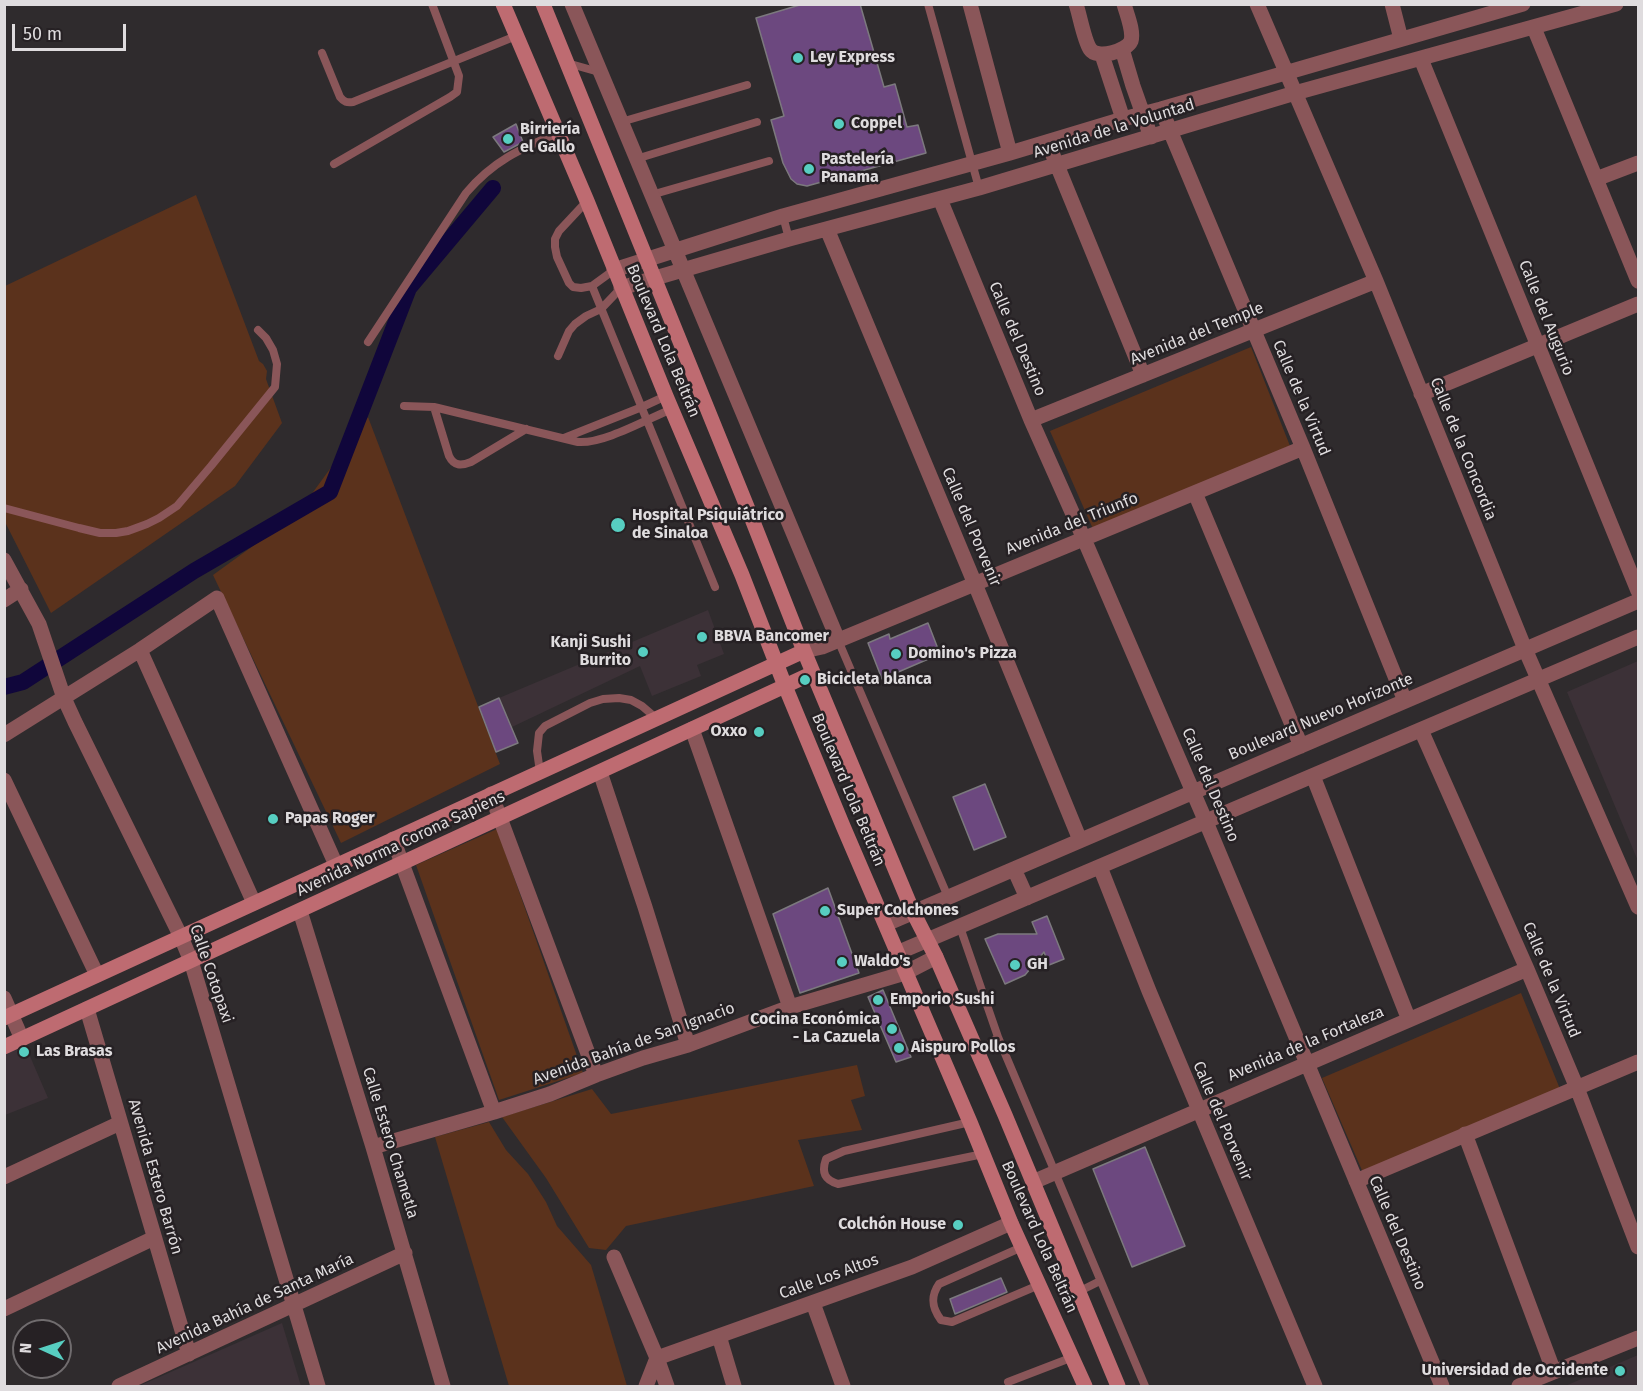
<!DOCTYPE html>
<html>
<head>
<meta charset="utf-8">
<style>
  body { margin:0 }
  #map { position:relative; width:1643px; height:1391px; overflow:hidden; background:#2f2b2d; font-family:"Fira Sans",sans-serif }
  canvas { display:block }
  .frame { position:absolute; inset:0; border:6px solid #dfdcde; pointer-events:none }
  .north { position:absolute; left:12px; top:1319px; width:60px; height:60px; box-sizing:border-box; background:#262124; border:2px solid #706c6e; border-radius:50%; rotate:273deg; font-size:16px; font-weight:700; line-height:24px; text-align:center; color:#dfdcde }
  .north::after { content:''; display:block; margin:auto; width:21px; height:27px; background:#57cec1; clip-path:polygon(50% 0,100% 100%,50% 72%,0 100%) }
  .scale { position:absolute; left:12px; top:24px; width:114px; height:27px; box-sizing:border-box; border:3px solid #dfdcde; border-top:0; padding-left:8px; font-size:18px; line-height:21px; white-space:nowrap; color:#dfdcde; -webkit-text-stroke:4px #262124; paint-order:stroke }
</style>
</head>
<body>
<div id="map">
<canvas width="1643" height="1391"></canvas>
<div class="frame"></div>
<div class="north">N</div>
<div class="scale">50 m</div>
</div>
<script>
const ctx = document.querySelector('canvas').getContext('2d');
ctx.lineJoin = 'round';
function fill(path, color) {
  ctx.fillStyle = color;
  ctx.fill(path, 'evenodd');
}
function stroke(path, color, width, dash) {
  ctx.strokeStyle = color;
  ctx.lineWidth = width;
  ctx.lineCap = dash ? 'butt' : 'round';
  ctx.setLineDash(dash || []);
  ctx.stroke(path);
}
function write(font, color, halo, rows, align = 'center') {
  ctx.font = font + ' "Fira Sans",sans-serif';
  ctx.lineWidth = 5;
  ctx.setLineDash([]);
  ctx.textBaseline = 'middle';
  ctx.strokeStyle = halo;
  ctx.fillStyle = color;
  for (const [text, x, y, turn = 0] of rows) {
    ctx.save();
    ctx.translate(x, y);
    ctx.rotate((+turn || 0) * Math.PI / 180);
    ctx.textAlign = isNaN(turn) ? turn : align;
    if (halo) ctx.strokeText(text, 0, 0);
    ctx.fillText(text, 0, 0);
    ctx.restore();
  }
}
fill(new Path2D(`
  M708,610l16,44 -27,11 4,11 -49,20 -12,-30 -128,61 -13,-29z
  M1638,661v200l-71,-169z
  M23,1040l25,58 -43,17v-67z
  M282,1323l19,63h-162z
  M1638,1355v31h-73z`), '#3c3137');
fill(new Path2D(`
  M196,195l63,166 4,3 4,7 -1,8 16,44 -47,63 -184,127 -46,-91v-236z
  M1251,347l39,99 -197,83 -43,-98z
  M368,417l132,347 -159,79 -128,-268 84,-61z
  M497,829l86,244 -84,27 -83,-235z
  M1521,993l39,96 -196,86 -42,-97z
  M857,1065l8,31 -14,4 11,30 -64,10 16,46 -188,40 -20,24 -17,-2 -43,-70 -44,-61 90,-28 19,25z
  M489,1122l17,28 22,24 18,28 11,24 34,39 36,121h-118l-74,-249z`), '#5b321c');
stroke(new Path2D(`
  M4,687l19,-5 171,-111 136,-79 79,-204 84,-100`), '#10063b', 16);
const building = new Path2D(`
  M803,4h57l24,83 11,-3 12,43 11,-2 8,28 -119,33 -10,-2 -6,-5 -8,-16 -12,-43 13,-4 -28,-98z
  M516,124l7,18 -19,10 -11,-15z
  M928,623l12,31 -58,25 -14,-36 21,-9 1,5z
  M499,698l19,45 -22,9 -17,-45z
  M985,784l21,53 -32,13 -21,-53z
  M828,888l31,85 -59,20 -27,-79z
  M1047,916l17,43 -15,6 -5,-13 -19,23 -20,9 -20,-45 13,-5h39l-5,-12z
  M883,990l28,67 -15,5 -28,-65z
  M1145,1147l40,99 -53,21 -39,-98z
  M1001,1278l6,14 -52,22 -5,-15z`);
fill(building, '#6c487f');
stroke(building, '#7c797e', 1.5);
stroke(new Path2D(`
  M928,4l51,184
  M322,53l18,44c4,5 7,6 13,5l163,-66
  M567,63l32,9
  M621,122l126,-37
  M636,159l121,-37
  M334,164l116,-67 7,-5 2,-16 -27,-72
  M651,195l118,-34
  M587,201l-28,30 -4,8v8l2,10 12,26 4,4 8,1 11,-2 22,-16
  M783,216l6,23
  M592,286l123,301
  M368,342l98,-149c27,-32 54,-44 92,-60
  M558,356l11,-25 6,-7 11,-8 15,-7 20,-21
  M404,406l30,1 144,35c26,2 69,-23 94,-33
  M434,407l15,49c5,10 12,10 22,6l55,-33
  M564,438l78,-31 24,-11
  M4,508l75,20 21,5h16l12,-2 19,-7 12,-6 18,-12 34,-40 64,-79 2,-23 -4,-14 -7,-12 -8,-8
  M838,640l110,257
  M540,772l-3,-21 2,-18 6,-7 45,-23 13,-4 16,-1 12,2 11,6 14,12
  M960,927l38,110 -19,16
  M998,1037l147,349
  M970,1122l-126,29 -18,8c-5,14 -1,21 12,25l145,-30
  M1022,1247l-83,37c-9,13 -7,24 2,36l11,2 87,-37
  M1078,1292l22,-11
  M1008,1382l65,-25`), '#8a5659', 8);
stroke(new Path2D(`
  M572,4l266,636
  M970,4l40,149
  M1076,4c4,12 8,36 14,45 7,11 37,2 41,-8 3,-10 -4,-26 -7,-37
  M1257,4l119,277 149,368 113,258
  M1392,4l9,35
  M1534,28l104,253
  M1122,49l11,37 18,51
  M1102,55l21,64
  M1421,59l217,532
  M1161,109l142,339 102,253
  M1048,143l95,232
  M1596,179l42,-16
  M940,199l91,221 53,119 122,283 236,564
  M827,229l148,355 105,256
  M614,270l169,-54 227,-63 113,-34 38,-10 362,-105
  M621,288l168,-49 190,-51 316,-95 321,-89
  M1421,394l217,-90
  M1031,420l345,-139
  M1195,493l106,253
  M4,560l35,64 25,74 11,24 106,215 10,24 127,425
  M4,600l17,-11
  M140,650l114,253
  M804,651l18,-4 481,-199
  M692,729l98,278
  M1421,730l106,239 50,119 61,159
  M4,735l136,-85 77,-52 119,267
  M600,772l45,135 43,138
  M1313,776l96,244
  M4,780l93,195
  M491,794l105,281
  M393,839l101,273
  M1100,867l49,124 166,395
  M1014,869l13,29
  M300,911l73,236 70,239
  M886,924l752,-323
  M897,953l741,-316
  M4,998l18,41
  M87,1009l102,345
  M1465,1134l89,238
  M373,1147l121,-35 56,-18 46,-19 47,-17 45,-13 102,-38 115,-34 31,-16
  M4,1177l116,-54
  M1356,1181l282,-119
  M1033,1182l494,-213
  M614,1257l43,101 10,28
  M813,1303l30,83
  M4,1309l150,-71
  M719,1336l15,50
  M657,1358l255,-91 99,-44
  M119,1386l286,-133
  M646,1386l11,-28
  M1519,1386l119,-48`), '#8a5659', 15);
stroke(new Path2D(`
  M503,4l84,197 79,195 76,179 43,111 58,140 127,296 41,101 74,163
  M543,4l207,510 54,137 109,261 23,45 69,158 113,271
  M4,1018l800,-367
  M4,1047l809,-374`), '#be6b71', 15);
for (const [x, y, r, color] of [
  [798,58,6,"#57cec1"],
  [839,124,6,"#57cec1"],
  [508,139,6,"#57cec1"],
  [809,169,6,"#57cec1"],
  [618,525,8,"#57cec1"],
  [702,637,6,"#57cec1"],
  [643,652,6,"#57cec1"],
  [896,654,6,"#57cec1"],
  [805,680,6,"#57cec1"],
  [759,732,6,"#57cec1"],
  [273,819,6,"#57cec1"],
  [825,911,6,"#57cec1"],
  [842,962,6,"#57cec1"],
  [1015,965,6,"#57cec1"],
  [878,1000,6,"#57cec1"],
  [892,1029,6,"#57cec1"],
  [899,1048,6,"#57cec1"],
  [24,1052,6,"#57cec1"],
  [958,1225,6,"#57cec1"],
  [1620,1371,6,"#57cec1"]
]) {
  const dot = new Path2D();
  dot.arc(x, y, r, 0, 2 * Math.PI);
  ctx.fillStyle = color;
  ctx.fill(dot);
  stroke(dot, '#262124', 2);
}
write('bold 16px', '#dfdcde', '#262124', [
  ["Ley Express",810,58],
  ["Coppel",851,124],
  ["Birriería",520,130],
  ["el Gallo",520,148],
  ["Pastelería",821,160],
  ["Panama",821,178],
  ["Hospital Psiquiátrico",632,516],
  ["de Sinaloa",632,534],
  ["BBVA Bancomer",714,637],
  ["Kanji Sushi",631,643,"right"],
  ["Burrito",631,661,"right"],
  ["Domino's Pizza",908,654],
  ["Bicicleta blanca",817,680],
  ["Oxxo",747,732,"right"],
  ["Papas Roger",285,819],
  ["Super Colchones",837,911],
  ["Waldo's",854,962],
  ["GH",1027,965],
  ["Emporio Sushi",890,1000],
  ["Cocina Económica",880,1020,"right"],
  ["- La Cazuela",880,1038,"right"],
  ["Aispuro Pollos",911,1048],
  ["Las Brasas",36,1052],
  ["Colchón House",946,1225,"right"],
  ["Universidad de Occidente",1608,1371,"right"]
], 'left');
write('16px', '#dfdcde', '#262124', [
  ["Avenida de la Voluntad",1114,129,-17],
  ["Calle del Augurio",1546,318,68],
  ["Avenida del Temple",1197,334,-22],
  ["Calle del Destino",1017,339,67],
  ["Boulevard Lola Beltrán",663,341,67],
  ["Calle de la Virtud",1301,398,67],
  ["Calle de la Concordia",1463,449,68],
  ["Avenida del Triunfo",1072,524,-22],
  ["Calle del Porvenir",971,527,67],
  ["Boulevard Nuevo Horizonte",1321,717,-23],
  ["Calle del Destino",1210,785,67],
  ["Boulevard Lola Beltrán",848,790,67],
  ["Avenida Norma Corona Sapiens",401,844,-25],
  ["Calle Cotopaxi",211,974,71],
  ["Calle de la Virtud",1551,980,67],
  ["Avenida Bahía de San Ignacio",634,1044,-20],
  ["Avenida de la Fortaleza",1306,1044,-23],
  ["Calle del Porvenir",1222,1121,67],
  ["Calle Estero Chametla",390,1143,73],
  ["Avenida Estero Barrón",155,1177,74],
  ["Calle del Destino",1397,1233,67],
  ["Boulevard Lola Beltrán",1039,1237,66],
  ["Calle Los Altos",829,1277,-20],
  ["Avenida Bahía de Santa María",255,1304,-25]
]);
</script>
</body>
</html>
